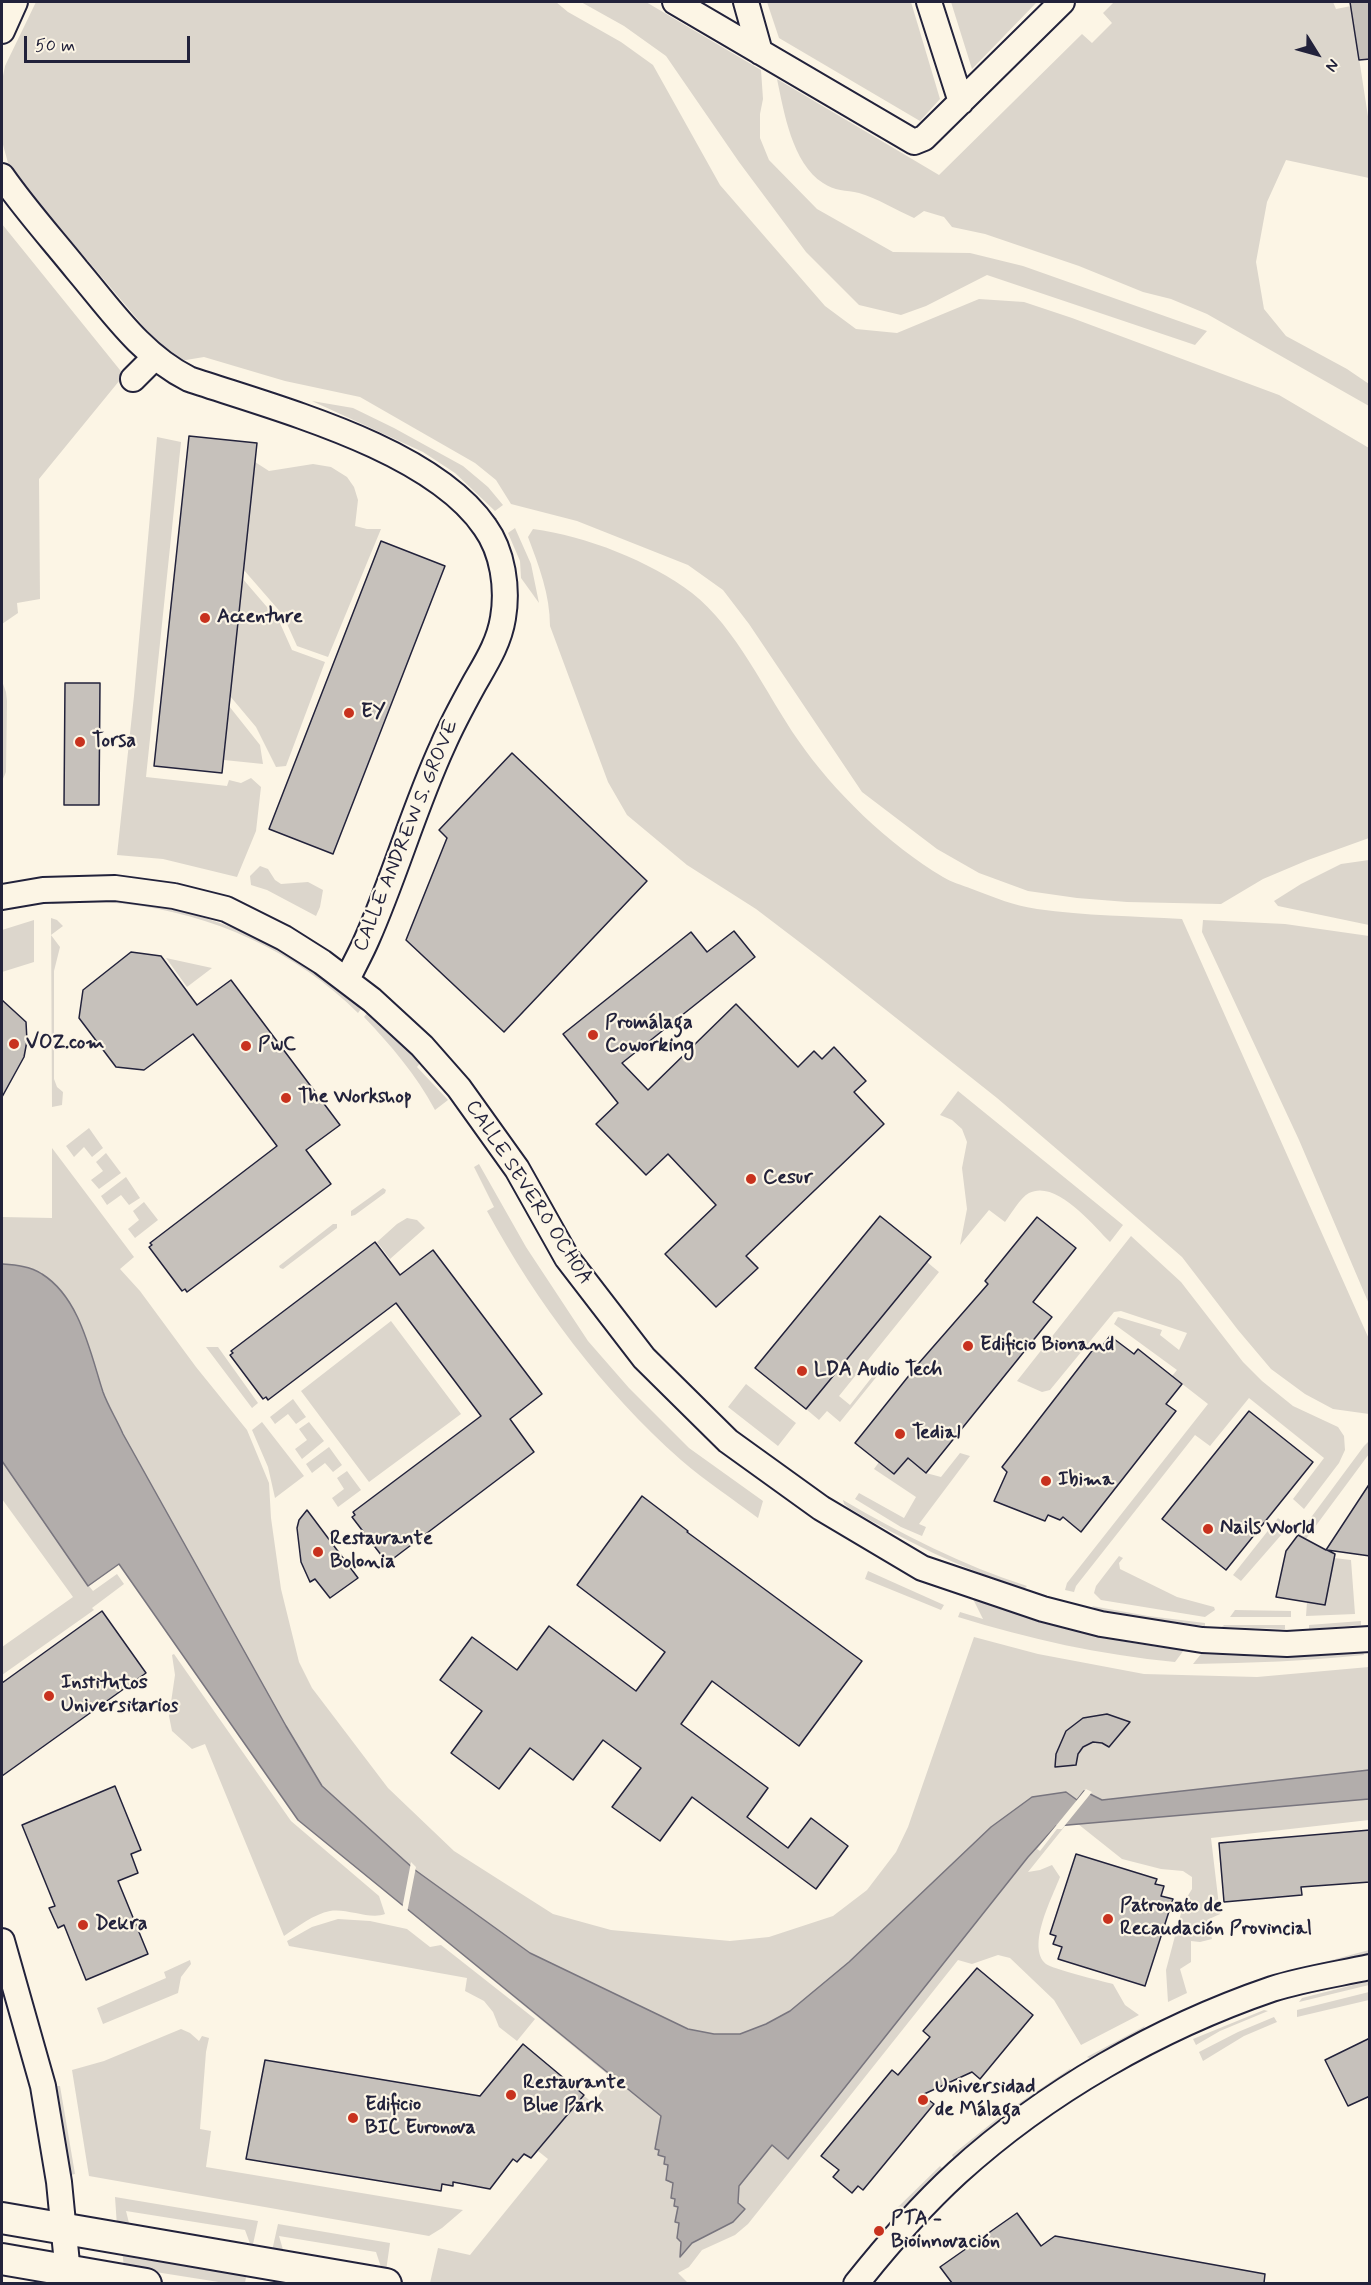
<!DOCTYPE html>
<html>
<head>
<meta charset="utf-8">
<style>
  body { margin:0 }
  #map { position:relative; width:1371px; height:2285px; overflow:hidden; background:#fcf5e5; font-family:Mynerve,sans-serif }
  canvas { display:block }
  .frame { position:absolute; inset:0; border:3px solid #22223b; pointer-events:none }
  .north { position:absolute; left:1287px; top:24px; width:60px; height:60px; -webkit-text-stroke:4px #fcf5e5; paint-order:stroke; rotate:127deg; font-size:16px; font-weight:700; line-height:24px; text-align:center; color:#22223b }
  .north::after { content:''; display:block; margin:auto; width:21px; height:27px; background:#22223b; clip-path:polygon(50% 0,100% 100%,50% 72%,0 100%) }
  .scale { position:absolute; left:24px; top:36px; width:166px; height:27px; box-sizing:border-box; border:3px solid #22223b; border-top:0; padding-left:8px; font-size:18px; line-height:21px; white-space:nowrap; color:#22223b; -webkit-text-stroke:4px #fcf5e5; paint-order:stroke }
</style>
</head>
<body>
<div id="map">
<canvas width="1371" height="2285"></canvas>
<div class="frame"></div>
<div class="north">N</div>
<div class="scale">50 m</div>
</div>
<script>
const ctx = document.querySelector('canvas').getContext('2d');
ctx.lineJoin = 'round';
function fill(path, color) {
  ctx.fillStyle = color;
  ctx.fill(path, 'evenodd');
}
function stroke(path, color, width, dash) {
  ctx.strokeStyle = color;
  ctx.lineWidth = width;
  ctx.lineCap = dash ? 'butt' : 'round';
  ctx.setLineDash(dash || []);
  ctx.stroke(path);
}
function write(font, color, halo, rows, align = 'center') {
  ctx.font = font + ' Mynerve,sans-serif';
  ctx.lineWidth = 4.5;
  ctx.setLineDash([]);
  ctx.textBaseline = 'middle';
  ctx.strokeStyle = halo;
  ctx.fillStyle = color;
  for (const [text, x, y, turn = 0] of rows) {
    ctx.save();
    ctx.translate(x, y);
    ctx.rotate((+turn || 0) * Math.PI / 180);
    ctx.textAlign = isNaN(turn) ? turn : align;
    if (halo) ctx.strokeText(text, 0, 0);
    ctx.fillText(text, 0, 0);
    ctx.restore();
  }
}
fill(new Path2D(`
  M36,2h520l12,10 53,30 32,23 67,120 105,121 31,23 41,4 82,-34 45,3 48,16 207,77 90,53v390l-61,22 -45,19 -42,25 -94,-2 -50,-4 -49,-7 -49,-18 -42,-24 -75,-57 -113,-168 -26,-34 -35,-25 -111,-44 -66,-17 -15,-24 -21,-17 -115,-66 -75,-16 -81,-24 -24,4 -25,-21 -133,-157 -14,-20 -6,-22v-60l3,-15z
  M581,2h65l115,68 2,29 -3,15v24l9,22 48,49 76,43 77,1 53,13 184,65 -12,14 -208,-70 -61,31 -25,9 -42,-10 -53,-53 -67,-90 -73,-106 -42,-30z
  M767,2h144l29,97 -20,22 -141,-83z
  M951,2h86l-65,67z
  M1114,2h219l3,7 15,-3 18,117v55l-83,-18 -19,42 -11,60 8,47 22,27 61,33 22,15v22l-162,-92 -36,-15 -28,-7 -64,-26 -94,-32 -33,-7 -8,-10 -20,-6 -10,7c-18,-8 -37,-20 -55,-25 -13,-3 -25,-2 -36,-10 -31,-20 -39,-71 -46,-104l162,96 143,-141 10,9 20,-20 -9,-10z
  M2,224l122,151 -85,104 1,120 -23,4 1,10 -16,11z
  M312,401l41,7 41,20 69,38 25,21 15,18 -8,6 -40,-38 -32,-21z
  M157,437l24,5 -35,335 81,9 2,-6 12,3 10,-5 10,9 -5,44 -19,46 -74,-18 -46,-4 17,-159z
  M255,462l14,9 44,-7 18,3 16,10 7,10 4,13 -3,26 12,3h14l-53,128 -31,-11 -14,-31 -40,-46z
  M515,528l16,36 8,39 -18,-25 -1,-17 -12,-28z
  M533,529c53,7 117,32 159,64 44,34 74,101 106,147 35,51 91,105 145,137 8,5 19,8 29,12 21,8 43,17 65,20 48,7 97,7 145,10l187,420v75l-36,-5 -28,-15 -34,-25 -33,-39 -56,-73 -68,-59 -117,-100 -174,-138 -67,-51 -69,-44 -60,-50 -19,-33 -58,-156c0,-31 -11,-60 -22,-89z
  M242,578l37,43 13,29 33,12 -39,104 -10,1 -20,-40 -26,-31z
  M2,681l4,11 1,9 -1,71 -4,9z
  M229,706l31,39 3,19 -39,-4z
  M1369,860v65l-91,-19 -4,-5 27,-17 40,-20z
  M260,866l8,3 7,11 6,4 27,-2 15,8 -3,17 -4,9 -49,-26 -16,-5 -1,-9z
  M92,899c70,3 135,21 196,54 27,15 51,35 75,53l-5,7c-61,-61 -147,-100 -233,-109 -24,-3 -49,-1 -73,0v-4z
  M51,918l6,2 6,6 -12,9 9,12 -6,24v108l3,8 6,5 -1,13 -10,2z
  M34,920v42l-32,10v-42z
  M1203,920l82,4 84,12v368l-70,-164 -97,-208z
  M166,958l46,10 -25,19z
  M368,1012l53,50 -4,5 31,33 -13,10c-20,-37 -43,-63 -71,-93z
  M958,1091l165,134 -13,17c-17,-17 -54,-63 -81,-49 -9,5 -18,21 -24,29l-16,-12 -29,35 7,-36 -5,-41 5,-26 -5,-13 -10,-9 -12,-5z
  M89,1128l14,20 -11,9 -8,-10 -10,10 -8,-11z
  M52,1148l82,109 -14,12 20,22 56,76 51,63 22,53 2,35 10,71 18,73 13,26 76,100 66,63 99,63 58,16 119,11 39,-4 64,-21 34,-26 29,-38 12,-25 66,-190 64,17 106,20 113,3 112,-10v153l-158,18 9,76 -13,6 5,19 -12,3 -9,-1v21l-11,7 7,24 -19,9 -2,-32 18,-68 8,-13v-12l-9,-6 -22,-2 -39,-10 -44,-35 -13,2 -37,46 12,-2 12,-5 8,12c-8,21 -34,70 -14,87 7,5 55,17 67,20l12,21 14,10 -58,30 -27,-45 -44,-42 -12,-3 -26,9 -14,-4 -210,264 -13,11 -33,15 -13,17 -11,6 10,10h-258l8,-35 32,7 78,-96 -10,-8 45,-56 10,8 19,-25 -314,-258 -179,-256 -30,22 4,5 24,-17 7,10 -32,24 2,2 -92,65v-28l71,-50 -71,-98v-282l50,1z
  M106,1153l15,20 -22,16 -8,-9 12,-9 -7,-9z
  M479,1164l47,83 62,94 41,47 60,60 74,53 -5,17c-25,-19 -53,-37 -77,-58 -79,-70 -144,-157 -194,-249l7,-4 -20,-40z
  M126,1177l14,21 -11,7 -8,-10 -14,10 -6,-9z
  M383,1188l3,2 -1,3 -30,22 -4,1v-5z
  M144,1202l14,18 -23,18 -7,-9 11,-9 -6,-9z
  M407,1218l10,2 8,8 -35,31 -13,-17 20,-18z
  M333,1224h4v4l-54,41 -3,-1 -1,-2z
  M1131,1236l50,46 62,80 19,19 31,25 45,21 6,9 1,14 -6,13 -35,46 -11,-10 31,-41 -75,-60 -39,48 -15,-11 -119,151 -2,6 -9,-2 2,-7 141,-179 -36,-28 5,-6 -63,-46 4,-7 44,13 -2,5 19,15 8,-17 -66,-22 -7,1 -64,78 -8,2 -25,-11z
  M927,1262l12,10 -100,124 11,9 33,-42 3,2 -46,57 -13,-11 -8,9 -13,-11z
  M391,1321l70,93 -92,68 -68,-91z
  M206,1347h12l40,56 -6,5z
  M746,1384l50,39 -18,23 -50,-39z
  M293,1399l13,18 -10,7 -8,-10 -13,10 -5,-7z
  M262,1422l42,54 -29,22 -7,-31 -16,-37z
  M309,1422l15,19 -22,18 -7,-10 12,-9 -8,-11z
  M1369,1441v13l-63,85 -8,-4 66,-89z
  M329,1447l13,18 -9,7 -8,-9 -13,10 -6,-9z
  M960,1453l10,3 -51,68 7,3 -4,9 -21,-9 -46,-28 4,-6 45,25 12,-21 -42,-28 5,-7 15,12 13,-16 19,15 15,4z
  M347,1471l14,19 -23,17 -6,-9 12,-9 -7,-11z
  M843,1500c60,35 119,65 184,86l-3,3c-62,-20 -119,-48 -175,-81l-5,-4z
  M1278,1518l11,8 -48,55 -8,-6z
  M1119,1556l4,2 -4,5 1,6 57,28 37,10 1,3 -10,7 -104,-17 -7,-7 2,-7z
  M1334,1558l17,2 4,54 -49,2 1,-14 18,3z
  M868,1571l76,34 -3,5 -76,-31z
  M973,1599c69,25 138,44 211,51l-9,12c-74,-7 -146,-23 -217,-45l2,-5 23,7z
  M1092,1606l56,10 57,7v3l-57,-6 -52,-11z
  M1235,1610l56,1v6h-61z
  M1361,1621v4l-52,4v-4z
  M1224,1625h61v4l-63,-2z
  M1363,1652l1,3c-57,6 -113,8 -171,9l8,-10 64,3z
  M174,1654l117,167 88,75 6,18c-15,6 -38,-6 -55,-3 -16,3 -33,16 -46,25l-79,-192 -13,5 -20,-18 -3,-15 6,-41 -3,-20z
  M338,1919l32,2 37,8 23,18 11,-2 94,74 -18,22 -18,-14 -6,-15 -9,-11 -19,-10 2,-13 -178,-32 -2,-5 25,-14z
  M1369,1950v4l-90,22 -99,38 -4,-1 74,-31z
  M190,1960l1,4 -10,13 -3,16 -75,31 -6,-16 69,-30 -2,-6z
  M1369,1981v4l-70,17 3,-4z
  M1369,1992v8l-72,17v-7z
  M1264,2010l4,1 -48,20 -24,14 -3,-6z
  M1274,2017l3,5 -33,14 -41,25 -4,-9 39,-20z
  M1145,2026l-4,7 -50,26 -4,-2z
  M181,2029l9,4 9,8 3,-5 7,2 -3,14 -6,77 11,2 -5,36 257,43 -21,18 -13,8 -340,-60 -17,-106 32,-9z
  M1071,2068l-4,7 -62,43 -51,41 -2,-4 51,-41z
  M57,2086h3l15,88 -4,1z
  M940,2166l3,3 -44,42 -2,-3z
  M115,2197l143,24 -6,28 -7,-19 -119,-19 4,16 -13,-1z
  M278,2224l112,19 -4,28 -4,-1 -6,-18 -97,-16 5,17 -12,-2z
  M122,2250l125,21 -2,12h-20l-101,-16z`), '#dcd6cc');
const water = new Path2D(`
  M2,1264c13,1 28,2 40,10 38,24 48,78 61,118 5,14 14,28 20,42l163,292 36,60 93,84 115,83 158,76 26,5h26l26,-10 24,-13 59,-49 142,-135 41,-30 34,-5 11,8 7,-9 18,9 267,-30v29l-313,27 -28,31 -240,302 -16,-14 -33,41 -1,17 7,6 -12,13 -41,21 -12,14 1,-15 -4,-4 2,-15 -4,-1 3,-15 -4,-1 1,-7 -4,-1 2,-15 -7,-3 2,-15 -4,-1 1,-7 -7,-2 1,-5 -4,-1 6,-33 -363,-296 -179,-256 -31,22 -86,-125z`);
fill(water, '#b2adab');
stroke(water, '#78757e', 1.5);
fill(new Path2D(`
  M1086,1789l6,3 -30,37h-5l-17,22 -3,-2z
  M411,1862l5,5 -9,46 -5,-4z`), '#fcf5e5');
const building = new Path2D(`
  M1350,2h20v57l-11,1z
  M189,436l68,7 -35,330 -68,-7z
  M381,541l64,25 -112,288 -64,-25z
  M65,683h35l-1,122h-35z
  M512,753l135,128 -143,151 -98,-92 41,-102 -8,-8z
  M734,931l21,26 -133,106 26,27 88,-86 62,63 16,-16 8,8 12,-12 32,34 -12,11 30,32 -138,132 12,12 -42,39 -51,-53 51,-49 -48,-51 -22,21 -50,-51 22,-21 -55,-69 128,-102 16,20z
  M131,952l30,4 36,49 34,-25 109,145 -34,25 25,34 -144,108 -2,-3 -3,2 -33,-44 3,-2 -2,-2 127,-97 -84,-112 -49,36 -28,-3 -37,-49 4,-28z
  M2,1000l24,22 1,19 -3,16 -22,40z
  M880,1216l51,41 -125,152 -51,-41z
  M1037,1217l39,31 -43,54 19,15 -126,156 -18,-15 -14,16 -39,-31 64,-80 69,-79 -3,-3z
  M375,1242l25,33 33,-25 109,144 -32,25 24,33 -144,109 -2,-2 -3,1 -33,-43 3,-2 -2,-3 128,-96 -85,-113 -128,97 -2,-3 -3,2 -33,-44 3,-2 -2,-2z
  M1110,1336l24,18 4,-5 44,35 -16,20 10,7 -95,121 -18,-15 -3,3 -12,-5 -3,6 -51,-20 13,-29 -5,-5 93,-120 4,3z
  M1249,1411l64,51 -87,108 -64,-51z
  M1370,1483v73l-43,-6 8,4 -10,51 -49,-8 10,-46 12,-16 28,15z
  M642,1496l46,35 -1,1 175,129 -63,85 -87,-65 -31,43 87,64 -21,29 41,31 23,-30 37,28 -32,43 -124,-92 -32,44 -48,-34 29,-39 -38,-28 -30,40 -43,-32 -31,41 -48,-36 31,-42 -42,-31 32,-43 45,33 32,-44 87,65 29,-39 -88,-67z
  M307,1510l51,68 -28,20 -15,-19 -5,3 -9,-20 -4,-34 2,-8z
  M102,1611l44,62 -144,103v-93z
  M1107,1714l23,8 -21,25 -7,-4 -9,-1 -10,5 -5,7 -2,11 -21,2 1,-13 10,-23 17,-13z
  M115,1786l26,64 -10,4 7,19 -20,8 30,73 -62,26 -22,-55 -6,3 -9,-20 6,-2 -33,-81z
  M1370,1830v52l-69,5 1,8 -78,7 -5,-59z
  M1076,1854l81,25 -2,5 9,2 -3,10 12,3 -28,87 -87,-27 4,-12 -9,-3 3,-8 -6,-2z
  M977,1968l56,47 -53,64 -8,-7 -50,23 12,9 -71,86 -5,-4 -6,7 -19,-16 6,-7 -18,-14 71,-86 6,5 32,-38 -7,-6z
  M1370,2038v58l-22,10 -23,-46z
  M523,2044l61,51 -53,63 -7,-4 -7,8 -4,-3 -23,30 -37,-7v4l-11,-2 -1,7 -195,-32 19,-99 215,36z
  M1017,2213l24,33 14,-10 210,38 -1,9h-312l-12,-16z`);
fill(building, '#c6c1bb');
stroke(building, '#22223b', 1.5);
const minor = new Path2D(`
  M675,2l239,140 10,-4 138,-136
  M746,2l14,50
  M929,2l32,100
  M2,31l13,-29
  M2,176c23,33 50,63 75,94 34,40 64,85 112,109 88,30 242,69 296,148 18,25 23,61 18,91 -4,25 -17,45 -29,66 -11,20 -22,40 -31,61 -29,63 -48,131 -76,194 -6,14 -14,28 -20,41
  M133,379l21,-21
  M2,897l41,-7 72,-2 59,8 52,13 58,29 38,24 50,38 50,46 37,42 58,81 50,89 77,100 84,83 93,67 101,60 121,41 58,15 101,16 85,4 83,-5
  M2,1941l41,145 16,96 10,102
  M856,2284c31,-39 64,-77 101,-111 89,-81 201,-145 315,-184 31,-10 66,-15 98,-22`);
const major = new Path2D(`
  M2,2218l384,66
  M2,2259l144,25`);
stroke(minor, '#22223b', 28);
stroke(major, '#22223b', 34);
stroke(minor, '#fcf5e5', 24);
stroke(major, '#fcf5e5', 30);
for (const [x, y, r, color] of [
  [205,618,6,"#c8321e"],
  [349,713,6,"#c8321e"],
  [80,742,6,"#c8321e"],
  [593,1035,6,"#c8321e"],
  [14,1044,6,"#c8321e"],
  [246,1046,6,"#c8321e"],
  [286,1098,6,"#c8321e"],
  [751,1179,6,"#c8321e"],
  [968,1346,6,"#c8321e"],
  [802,1371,6,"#c8321e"],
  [900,1434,6,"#c8321e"],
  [1046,1481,6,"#c8321e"],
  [1208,1529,6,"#c8321e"],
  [318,1552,6,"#c8321e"],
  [49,1696,6,"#c8321e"],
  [1108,1919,6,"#c8321e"],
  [83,1925,6,"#c8321e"],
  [511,2095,6,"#c8321e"],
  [923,2100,6,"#c8321e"],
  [353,2118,6,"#c8321e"],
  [879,2231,6,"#c8321e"]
]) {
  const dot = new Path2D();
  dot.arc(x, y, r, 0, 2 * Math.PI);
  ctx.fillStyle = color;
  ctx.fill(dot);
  stroke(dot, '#fcf5e5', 2);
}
write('bold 20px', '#22223b', '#fcf5e5', [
  ["Accenture",217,618],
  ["EY",361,713],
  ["Torsa",92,742],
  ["Promálaga",605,1024],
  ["Coworking",605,1047],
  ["VOZ.com",26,1044],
  ["PwC",258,1046],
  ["The Workshop",298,1098],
  ["Cesur",763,1179],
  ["Edificio Bionand",980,1346],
  ["LDA Audio Tech",814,1371],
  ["Tedial",912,1434],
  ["Ibima",1058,1481],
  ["Nails World",1220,1529],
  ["Restaurante",330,1540],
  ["Bolonia",330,1563],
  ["Institutos",61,1684],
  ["Universitarios",61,1707],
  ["Patronato de",1120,1907],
  ["Recaudación Provincial",1120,1930],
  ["Dekra",95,1925],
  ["Restaurante",523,2084],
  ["Blue Park",523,2107],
  ["Universidad",935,2088],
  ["de Málaga",935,2111],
  ["Edificio",365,2106],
  ["BIC Euronova",365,2129],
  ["PTA -",891,2220],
  ["Bioinnovación",891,2243]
], 'left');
write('20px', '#22223b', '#fcf5e5', [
  ["CALLE ANDREW S. GROVE",407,836,-68],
  ["CALLE SEVERO OCHOA",528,1193,57]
]);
</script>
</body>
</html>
